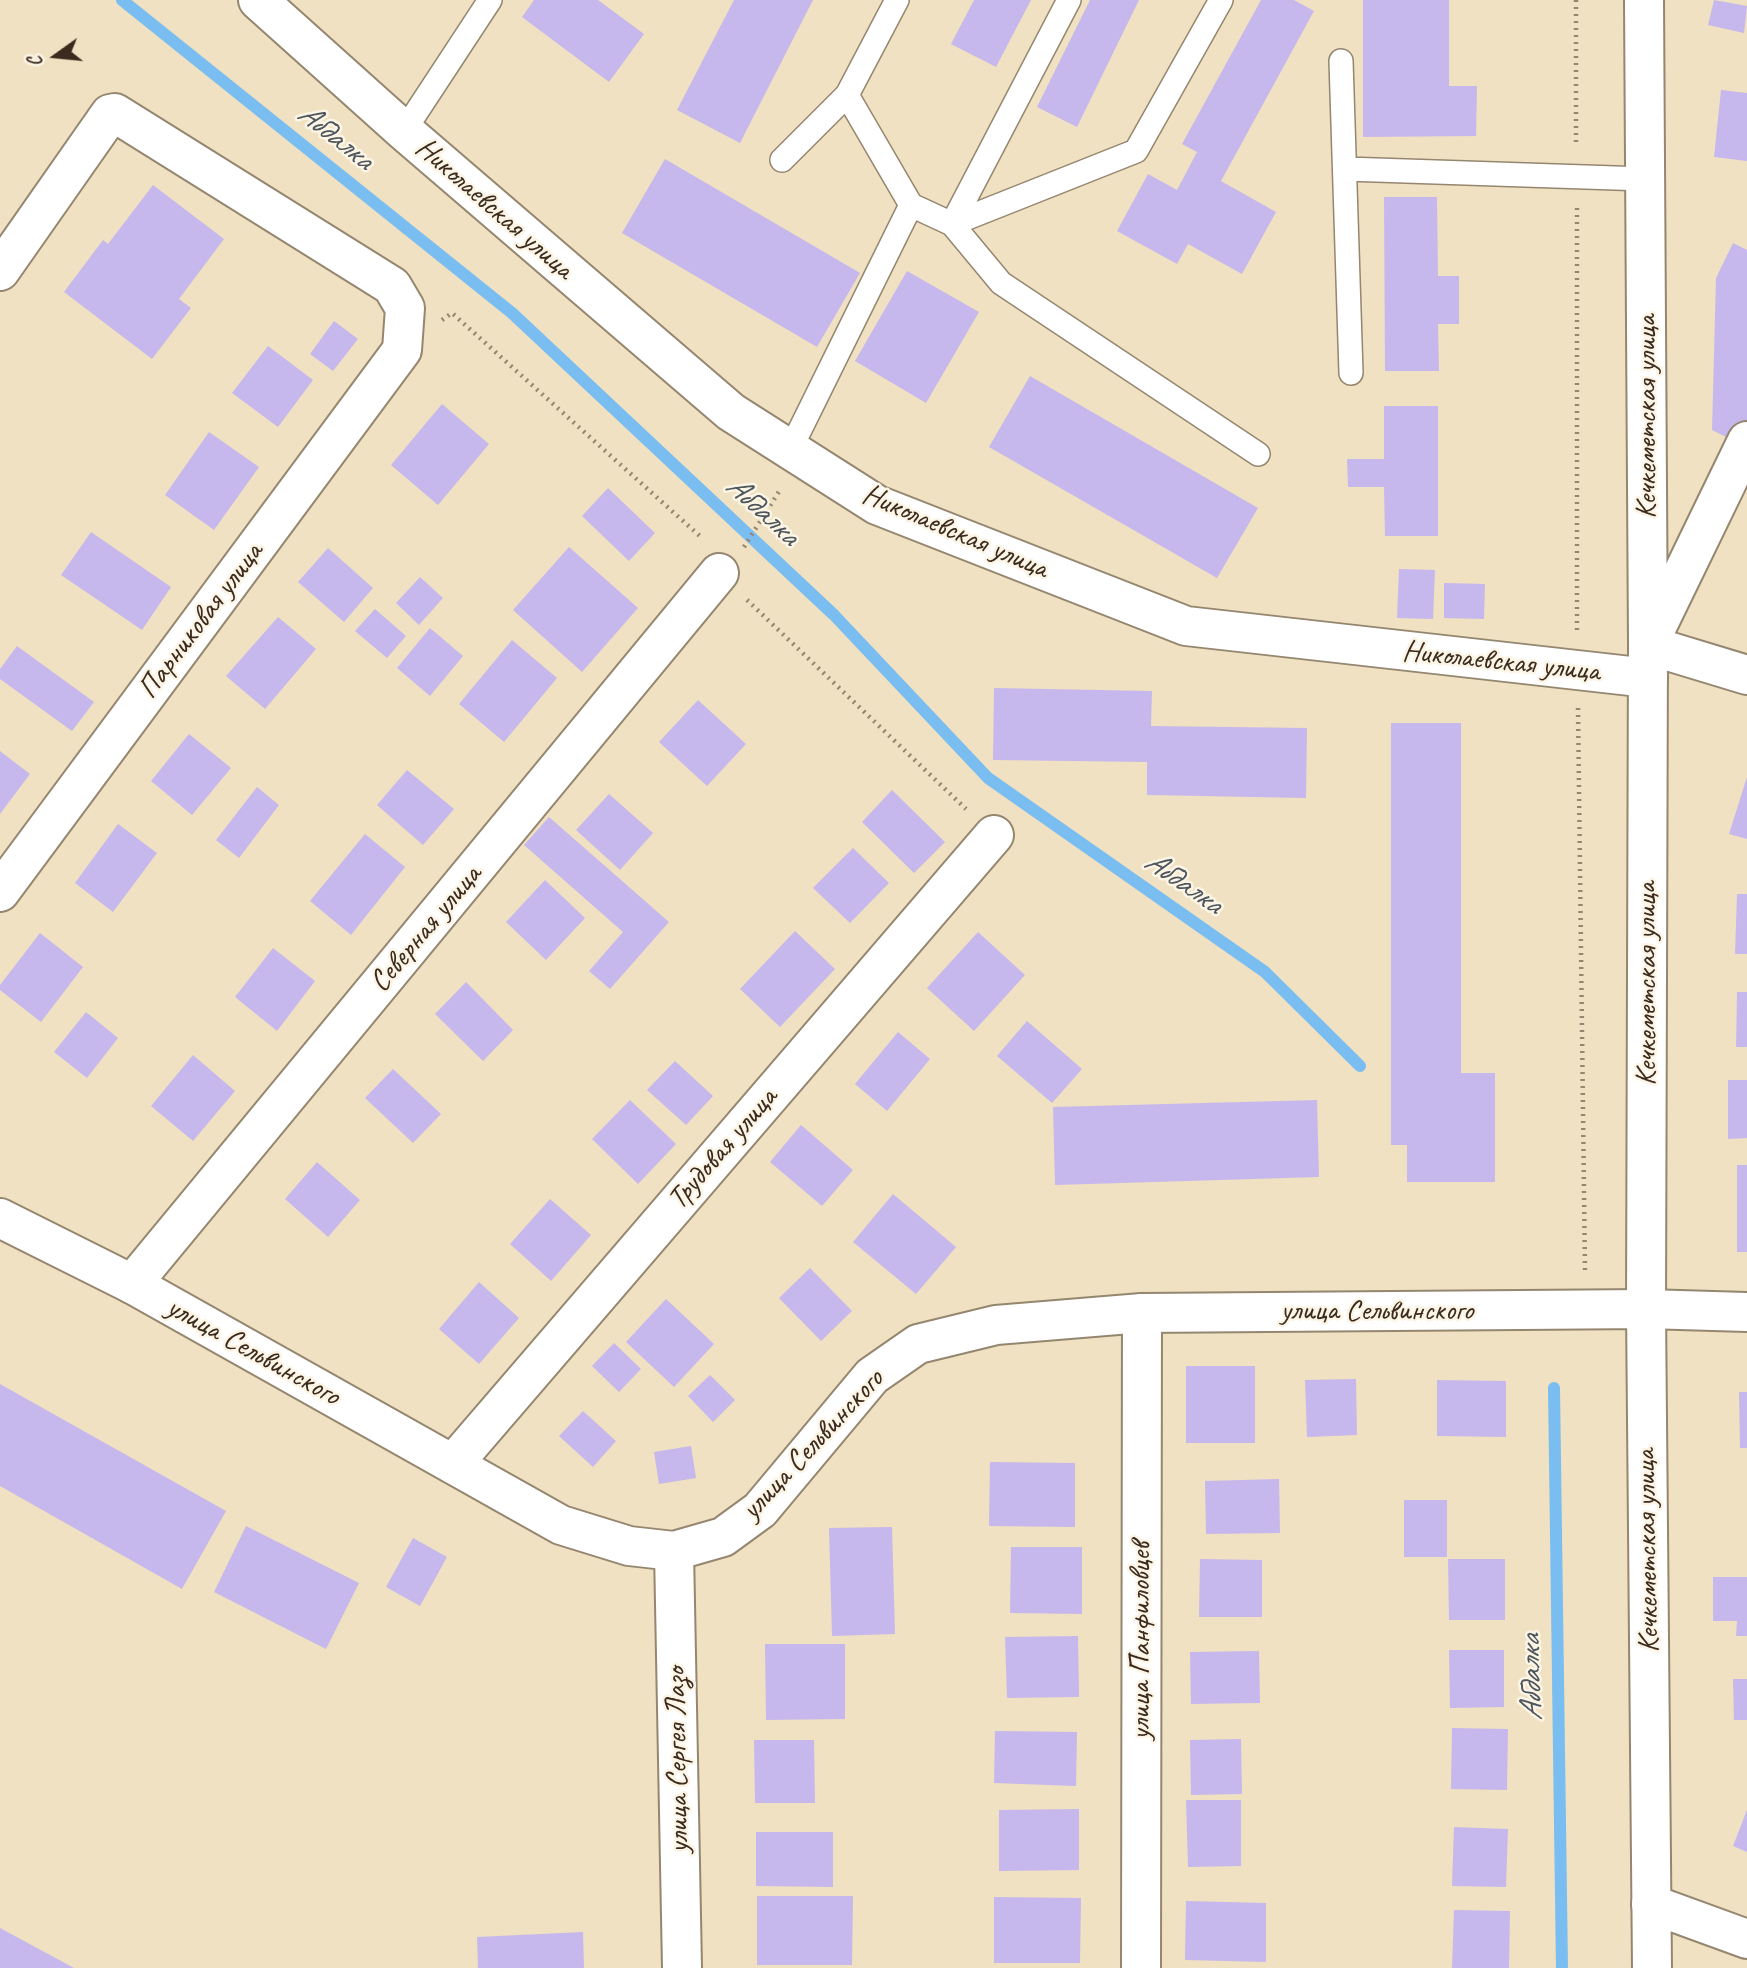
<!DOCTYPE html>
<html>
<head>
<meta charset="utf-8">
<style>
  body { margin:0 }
  #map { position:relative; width:1747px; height:1968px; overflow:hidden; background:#efe1c1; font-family:Caveat,sans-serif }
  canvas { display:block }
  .north { position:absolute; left:21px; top:21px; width:70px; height:70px; -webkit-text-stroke:5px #fcf5e5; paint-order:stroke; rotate:255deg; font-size:19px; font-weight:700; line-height:28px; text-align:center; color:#3b2a1e }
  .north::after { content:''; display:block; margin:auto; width:24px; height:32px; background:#3b2a1e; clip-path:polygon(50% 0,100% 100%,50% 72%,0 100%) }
</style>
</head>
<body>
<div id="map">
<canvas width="1747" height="1968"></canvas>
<div class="north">С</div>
</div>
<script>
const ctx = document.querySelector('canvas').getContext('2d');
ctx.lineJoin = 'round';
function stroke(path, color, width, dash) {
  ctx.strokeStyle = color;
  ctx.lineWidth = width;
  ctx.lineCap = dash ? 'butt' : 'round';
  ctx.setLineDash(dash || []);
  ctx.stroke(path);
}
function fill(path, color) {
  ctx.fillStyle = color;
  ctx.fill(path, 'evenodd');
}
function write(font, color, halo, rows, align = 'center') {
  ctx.font = font + ' Caveat,sans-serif';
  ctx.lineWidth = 5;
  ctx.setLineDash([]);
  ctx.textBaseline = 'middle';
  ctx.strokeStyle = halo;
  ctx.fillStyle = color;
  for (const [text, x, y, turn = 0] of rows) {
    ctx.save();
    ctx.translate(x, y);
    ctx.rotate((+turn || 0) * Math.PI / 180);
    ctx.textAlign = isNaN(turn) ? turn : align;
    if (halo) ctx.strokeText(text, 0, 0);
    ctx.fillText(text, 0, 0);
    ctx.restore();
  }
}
stroke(new Path2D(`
  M122,0l390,313 322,302 154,163 277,194 95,94
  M1554,1388l8,580`), '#7abdf0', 12);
fill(new Path2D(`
  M534,0h64l46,34 -35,48 -87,-65z
  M734,0h79l-73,143 -63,-33z
  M974,0h57l-35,67 -45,-23z
  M1090,0h49l-62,127 -40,-20z
  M1261,0h33l20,11 -93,170 55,31 -34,62 -54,-30 -11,20 -60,-33 31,-57 29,16 20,-38 -15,-8z
  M1363,0h86v86h28l-1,50 -113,1z
  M1714,0l33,6 -3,27 -36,-8z
  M1721,90l26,3v68l-33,-4z
  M665,159l195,114 -43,74 -195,-114z
  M153,185l71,54 -45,60 12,9 -39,51 -88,-67 39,-52 5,4z
  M1384,197h53l1,79h21v48h-21l1,47h-54z
  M1733,243l14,7v184l-5,11 -30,-15 4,-152z
  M907,271l72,41 -53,91 -71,-42z
  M334,321l24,18 -25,32 -23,-17z
  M268,346l45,34 -35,47 -46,-34z
  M1030,376l228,132 -41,70 -228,-131z
  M442,404l47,40 -51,61 -47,-40z
  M1384,406h54v130h-53l-1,-49h-36l-1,-28h37z
  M209,432l50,35 -45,63 -49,-35z
  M608,488l47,45 -26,28 -47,-45z
  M91,532l80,55 -29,43 -81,-55z
  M569,547l69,61 -56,64 -69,-62z
  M328,548l45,40 -29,34 -46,-40z
  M1399,569l36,1 -2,49 -36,-1z
  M420,577l23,21 -24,27 -23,-22z
  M1444,583l41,1 -1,35 -40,-1z
  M375,609l31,27 -19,22 -32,-27z
  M278,617l38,32 -51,60 -39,-33z
  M430,628l33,28 -33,40 -33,-28z
  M512,640l45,38 -53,64 -45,-38z
  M17,646l77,56 -22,29 -72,-52v-10z
  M994,688l158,3 -1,35 156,2 -1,70 -159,-3v-33l-154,-2z
  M698,700l48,44 -39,42 -48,-44z
  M1391,723h70v350h34v109h-88v-37h-16z
  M189,734l42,34 -39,47 -41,-34z
  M0,751l30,23 -30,40z
  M407,770l47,39 -31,36 -46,-40z
  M1747,777v62l-18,-5z
  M257,787l22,18 -40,53 -23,-18z
  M892,790l53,52 -31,31 -52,-51z
  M609,794l44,39 -33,37 -44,-40z
  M549,817l120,105 -59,67 -21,-18 34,-39 -99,-87z
  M118,824l39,29 -44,59 -38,-29z
  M365,834l40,33 -54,68 -41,-34z
  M853,848l36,35 -39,40 -37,-35z
  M545,880l40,38 -39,42 -40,-38z
  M1737,894h10v60h-12z
  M795,931l40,38 -55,58 -40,-38z
  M978,932l47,43 -51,56 -47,-43z
  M40,933l43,34 -42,55 -41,-32v-5z
  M273,948l42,33 -38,50 -42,-34z
  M466,982l47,48 -30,31 -48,-47z
  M1737,992h10v55h-11z
  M86,1012l32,26 -31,40 -33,-26z
  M1027,1021l55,48 -30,34 -55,-47z
  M898,1032l32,27 -43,52 -32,-27z
  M193,1055l42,36 -42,50 -42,-35z
  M675,1061l38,35 -27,29 -39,-35z
  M393,1069l48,45 -28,29 -48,-45z
  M1728,1080h19v58l-19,1z
  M630,1100l46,44 -38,40 -46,-45z
  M1317,1100l2,77 -264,8 -2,-78z
  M801,1125l52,45 -31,36 -52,-44z
  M317,1162l43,38 -32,37 -43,-38z
  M1737,1165h10v87h-10z
  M893,1194l63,53 -40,47 -63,-52z
  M550,1199l41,36 -40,46 -41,-37z
  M810,1268l42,43 -31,30 -42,-43z
  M479,1282l40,36 -40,46 -40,-35z
  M666,1299l48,45 -40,43 -48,-45z
  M614,1343l27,26 -22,23 -27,-26z
  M1186,1366h69v77h-69z
  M710,1375l25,25 -22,22 -25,-26z
  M1356,1379l1,56 -50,2 -2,-57z
  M1437,1380l69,1v56l-69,-1z
  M0,1384l226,127 -44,78 -182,-103z
  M1739,1392h8v56h-7z
  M583,1411l33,30 -23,26 -34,-31z
  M691,1446l5,32 -37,6 -5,-32z
  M990,1462l85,1v64l-86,-1z
  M1279,1479l1,54 -74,1 -1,-53z
  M1404,1500h43v57h-43z
  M246,1526l113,57 -33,66 -112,-57z
  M892,1527l3,107 -63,2 -3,-108z
  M413,1538l34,19 -27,49 -34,-19z
  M1011,1547h71v67l-72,-1z
  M1200,1559l62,1v57h-63z
  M1448,1559h57v61h-56z
  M1713,1577h34v59h-11l1,-15h-24z
  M1078,1636l1,61 -72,1 -2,-61z
  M765,1644h80v75l-79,1z
  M1449,1650h55v57l-54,1z
  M1259,1651l1,52 -69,1 -1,-52z
  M1733,1679h14v41h-13z
  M1452,1728l56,1 -1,61 -56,-1z
  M995,1731l82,1 -1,54 -82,-3z
  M1241,1739l1,55 -51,1 -1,-55z
  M754,1740h60l1,63h-60z
  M1186,1800h55v66l-53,1z
  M1079,1809v61l-80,1v-61z
  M1747,1810v42l-14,-6z
  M1454,1827l54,2 -2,58 -54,-1z
  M756,1832h77v55l-77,-1z
  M757,1896h96l-1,69h-95z
  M994,1897l87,1 -1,65h-86z
  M1186,1901l80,2v59l-81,-2z
  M1454,1910l56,1 -1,57h-57z
  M0,1928l74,40h-74z
  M583,1932l1,36h-106l-1,-31z`), '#c6b8ec');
const lane = new Path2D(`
  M1069,0l-117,224 49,59 257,171
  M1341,61l10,312
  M847,95l50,-95
  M404,131l86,-131
  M782,160l65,-65 64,110 -121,245
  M1346,169l299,10
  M911,205l41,19 184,-73 85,-151`);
const street = new Path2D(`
  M258,0l146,131 327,281 146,93 309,121 462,52
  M0,271l110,-157 5,-1 277,173 13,22 -3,42 -402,542
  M1747,441l-99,204 99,30
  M132,1284l587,-711
  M453,1464l541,-629
  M674,1551l8,417
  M1651,1904l96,35
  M1141,1968l1,-655`);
const secondary = new Path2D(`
  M0,1218l132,66 429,241 68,21 45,5 49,-14 37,-27 112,-134 46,-32 78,-19 146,-12 504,-4 101,3`);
const primary = new Path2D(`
  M1644,0l4,645 -2,664 6,659`);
stroke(lane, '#958670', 26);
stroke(street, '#958670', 42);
stroke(secondary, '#958670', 42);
stroke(primary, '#958670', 42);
stroke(new Path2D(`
  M1576,0v147
  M1577,208v425
  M442,320l10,-7 250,225
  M744,547l36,-57
  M747,600l219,209
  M1578,708l7,562`), '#958670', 4.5, [2, 5]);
stroke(lane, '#fff', 23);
stroke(street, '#fff', 38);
stroke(secondary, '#fff', 38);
stroke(primary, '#fff', 38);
write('30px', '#3b2a1e', '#fcf5e5', [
  ["Николаевская улица",494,209,41],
  ["Кечкеметская улица",1647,417,-90],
  ["Николаевская улица",955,532,23],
  ["Парниковая улица",201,621,-53],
  ["Николаевская улица",1501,662,6],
  ["Северная улица",426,929,-50],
  ["Кечкеметская улица",1647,984,-90],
  ["Трудовая улица",723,1149,-49],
  ["улица Сельвинского",1377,1311],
  ["улица Сельвинского",253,1352,29],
  ["улица Сельвинского",813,1445,-47],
  ["Кечкеметская улица",1648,1551,-91],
  ["улица Панфиловцев",1141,1641,-90],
  ["улица Сергея Лазо",678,1760,-91]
]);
write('italic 32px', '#4e565d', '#fcf5e5', [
  ["Абдалка",335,137,39],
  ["Абдалка",762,511,43],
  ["Абдалка",1183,883,35],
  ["Абдалка",1532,1678,-91]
]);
</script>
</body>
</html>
